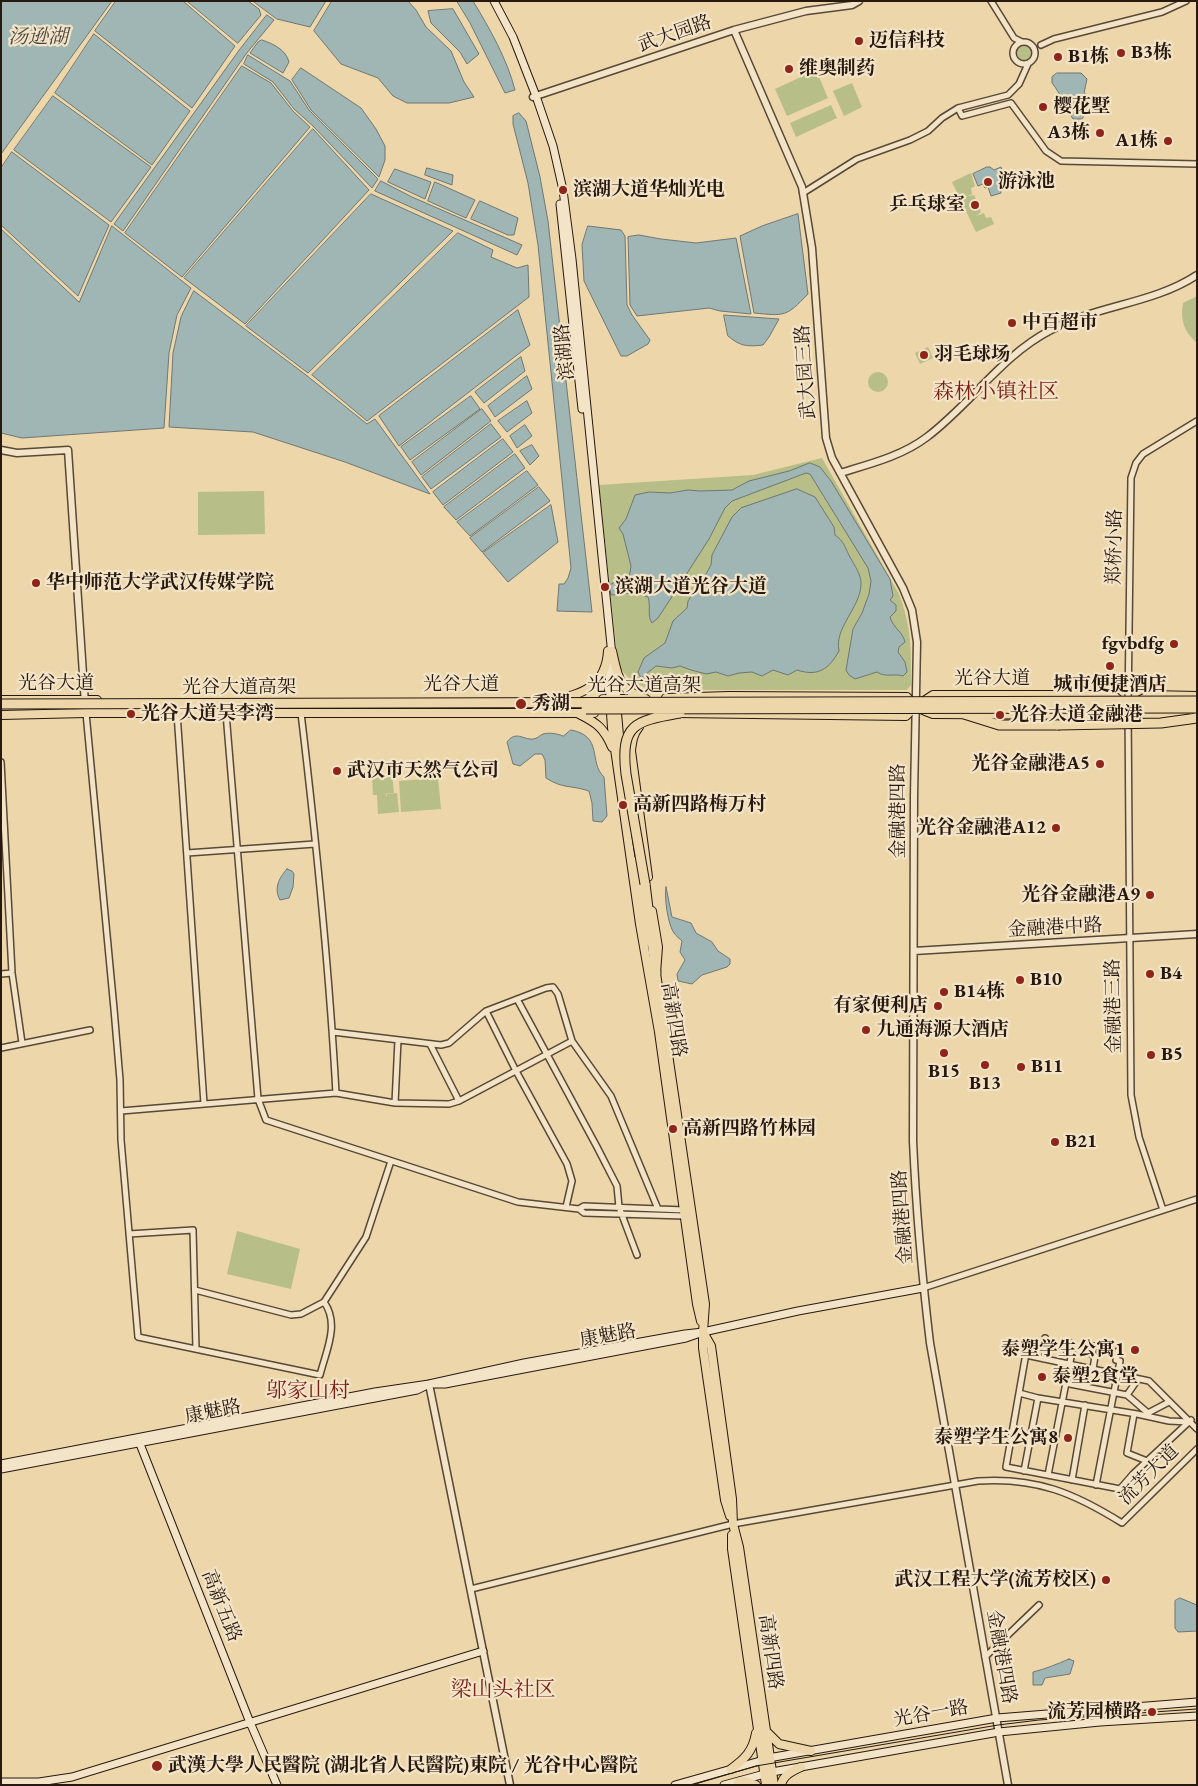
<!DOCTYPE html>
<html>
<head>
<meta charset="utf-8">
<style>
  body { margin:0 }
  #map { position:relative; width:1198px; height:1786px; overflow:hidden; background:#ecd6aa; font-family:"EB Garamond",serif }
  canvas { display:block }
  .frame { position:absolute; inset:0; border:2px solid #271910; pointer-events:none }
</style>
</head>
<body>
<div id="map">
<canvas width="1198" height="1786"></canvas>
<div class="frame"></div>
</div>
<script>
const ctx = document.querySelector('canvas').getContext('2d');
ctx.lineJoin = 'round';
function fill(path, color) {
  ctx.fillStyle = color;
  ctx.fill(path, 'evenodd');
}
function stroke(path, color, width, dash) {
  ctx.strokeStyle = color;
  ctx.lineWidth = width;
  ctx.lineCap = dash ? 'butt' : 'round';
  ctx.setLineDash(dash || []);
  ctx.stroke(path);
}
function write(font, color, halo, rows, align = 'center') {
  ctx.font = font + ' "EB Garamond","Noto Serif SC",serif';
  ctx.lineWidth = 4.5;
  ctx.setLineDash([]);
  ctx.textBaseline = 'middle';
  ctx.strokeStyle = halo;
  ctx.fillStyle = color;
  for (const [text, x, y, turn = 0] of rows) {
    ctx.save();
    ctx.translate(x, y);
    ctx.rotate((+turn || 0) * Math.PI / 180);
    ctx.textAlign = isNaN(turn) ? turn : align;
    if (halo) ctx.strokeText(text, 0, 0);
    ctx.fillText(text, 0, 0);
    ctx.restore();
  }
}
fill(new Path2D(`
  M1015 53a9 9 0 1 1 18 0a9 9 0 1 1-18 0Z
  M816,70l12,28 -41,18 -12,-27z
  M852,83l10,24 -18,9 -11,-25z
  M831,105l6,13 -41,19 -6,-14z
  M971,173l4,13 -4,2 1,6 -5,2 7,-1 7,17 -5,4 8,-3 2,5 5,-1 3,7 -18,8 -24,-50z
  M1197,296v47c-13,-11 -17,-23 -14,-40z
  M928,347l5,11 -13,6 -5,-11z
  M868 382a10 10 0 1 1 20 0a10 10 0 1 1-20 0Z
  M822,458l77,136c13,35 12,55 12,91l-4,5h-251c-16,-2 -30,-11 -38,-26l-19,-179 154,-10z
  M264,491l1,43 -67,1v-43z
  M392,774l2,19 -11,1h3l1,4v-4l10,-1 2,19 -21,2 -1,-19h-4l-1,-19 9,-1 1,6v-6z
  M438,778l3,31 -40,3 -2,-31z
  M237,1231l63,18 -9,40 -64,-15z`), '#b7be88');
const water = new Path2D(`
  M1,1h111l-111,153z
  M116,1h67l52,45 -43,62 -97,-77z
  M187,1h61l11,8 2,6 -23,28z
  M253,1h73l-16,26 -33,-8z
  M332,1h76l8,9 10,17 25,24 13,31 10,15 -25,6h-42l-14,-7 -15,-18 -37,-14 -27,-33z
  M457,1h16c17,28 34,58 42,89l-10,3 -35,-70z
  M453,9l26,45 -12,10 -7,-12 -29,-29 -3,-12z
  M267,15l7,5 -28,34 -123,177 -9,-7 126,-175z
  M94,34l96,77 -38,54 -97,-72z
  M262,40c12,4 24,10 27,22l-6,11 -33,-20 8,-11z
  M248,55l42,26 19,29 69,69 -6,9 -59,-62 -19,-17 -21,-27 -29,-18z
  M242,66l29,17 22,28 17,16 -128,150 -57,-44z
  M301,68l60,40 15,21 9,17v14l-6,17 -68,-67 -19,-30z
  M1057,73h24l6,6 -3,14 2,1v19l-4,6h-9c-8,-12 -12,-25 -21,-36v-6z
  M53,96l98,71 -40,55 -97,-72z
  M519,113l7,8 14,56 8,44 44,391 -35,-1 2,-27h5l4,-6 3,-10 -33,-323 -10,-62 -15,-59v-8z
  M313,129l56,61 -124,134 -61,-46z
  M12,152l97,73 -31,71 -77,-71v-57z
  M987,167h3l4,3 7,-3 4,11 -5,2 1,13 -10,3 -3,-9 -3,1 -2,-4 -5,2 -5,-12z
  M427,168l26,7 -1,10 -27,-10z
  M395,169l36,13 -6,17 -37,-17z
  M381,181l31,16 110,48 -5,10 -142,-64z
  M435,182l40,18 -9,18 -38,-17z
  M371,194l82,37 -145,142 -62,-47z
  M480,201l38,17 -4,17h-6l-37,-16z
  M798,214l10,80c-22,23 -23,22 -54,19l-14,-77 22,-10z
  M112,226l79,62 -14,27 -8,38 -5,75 -142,10 -21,-5v-204l78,73z
  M588,226l33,4 4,6 2,69 5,10 18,25 -2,4 -21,12h-6l-37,-75 -2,-36z
  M458,233l35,17 -2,7 26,11 11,-3 1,32 -162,124 -55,-46z
  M639,235l22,4 35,4 40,-5 15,76 -31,-3 -11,-3 -72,8 -7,-11 -2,-68z
  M194,291l112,84 61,49 8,-5 55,75 -85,-32 -92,-30 -84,-5 4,-74 8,-36z
  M518,310l12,35 -131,101 -20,-30z
  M724,315l55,4 -10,18 -6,8c-17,2 -23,1 -35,-9z
  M521,357l4,14 -41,32 -9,-11z
  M527,376l5,13 -37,28 -7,-11z
  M471,396l9,13 -70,51 -9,-13z
  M527,401l5,12 -25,19 -9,-11z
  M482,409l9,12 -70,54 -9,-13z
  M491,424l10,13 -70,52 -9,-12z
  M525,425l7,11 -15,12 -7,-12z
  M503,439l10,13 -70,53 -10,-13z
  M532,445l7,11 -9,9 -10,-14z
  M515,454l10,14 -69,52 -12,-13z
  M810,463l10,4 11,14 59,98 3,17 -3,4 6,5v6l-6,6c3,11 13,15 15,25l-6,5 -1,5 7,10 2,10 -4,4c-9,-3 -17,2 -26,-4l-22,7 -6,-4 -3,-5 7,-41 9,-16 7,-19 2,-13 -3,-13 -58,-94 -4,-1 -74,28 -7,7 -16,31 -34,53 -17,26 -6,5c-5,-7 -1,-17 -4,-26l-4,-1 -6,-9 -4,1 -2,5 -21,2 -2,-10 12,-6 5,1 3,-2 2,-12 -8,-32 -4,-6 7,-9 9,-24 14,-3 21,1 18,-3 12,1 32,-1 17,-9 40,-10z
  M527,471l11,14 -68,51 -13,-14z
  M539,487l11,14 -68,51 -12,-14z
  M797,489l18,8 19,30 1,8c9,6 10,13 15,22 4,8 12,18 11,28 -1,23 -27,43 -22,66 -10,18 -21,26 -42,19l-9,5 -15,-5 -11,6 -10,-4 -13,1 -11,3 -12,-4 -10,2 -15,-4 -11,-4 -8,2 -16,-2 -15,12 -3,-6 6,-14 21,-15 8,-22 14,-13 1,-7 18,-27 5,-9 1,-10 20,-38 9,-9z
  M551,505l7,37 -50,40 -25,-29z
  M571,730c33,6 17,32 33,47l3,39 -5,6 -9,-1 -1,-18 -3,-12c-18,-6 -26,-2 -43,-13l-1,-18 -3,-6h-7l-15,12 -7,-2 -6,-22c9,-12 16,-2 26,-3 4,0 7,-4 10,-5 7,-2 15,0 20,2z
  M287,869l5,2 2,3 -1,13 -4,11 -9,2c-6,-11 -2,-21 7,-31z
  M666,887l6,30 19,6 5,10 16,9 6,9 12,8v5l-3,3 -25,8 -10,9 -14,-3 -1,-7 8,-14 -5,-8 2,-11c-2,-2 -6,-5 -8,-8 -6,-8 -10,-36 -8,-46z
  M1180,1598l17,7v26l-19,1 -3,-4v-27z
  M1069,1659l5,2 -4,13 -25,4 -3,7h-9v-13c13,-3 24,-8 36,-13z`);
fill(water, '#9fb6b5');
stroke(water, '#6f7773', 1);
const minor = new Path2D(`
  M991,1l23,37 8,4
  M1013 53a11 11 0 1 1 22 0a11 11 0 1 1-22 0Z
  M1041,45l13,-6 108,-27 24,-11
  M958,108l4,8 49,-13 35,48 15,10 136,3
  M803,193l54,-34 53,-19 18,-9 14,-13 16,-10 50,-13 11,-11 9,-20
  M86,713l28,296 6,71 1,60 17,197 182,38c6,-24 20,-51 4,-73
  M177,713l27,391
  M226,713l32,386 8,21 252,82 61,7 5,-3 100,4
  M301,713c15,126 28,253 35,380
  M1,762l11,211 10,70
  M187,853l128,-9
  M1,974l11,-1
  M517,999l80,148 20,39 2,21 18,48
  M486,1011l30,60 51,93 5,17 -6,26
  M333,1032l108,13 8,-2 37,-32 60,-23 7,-1 5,7 14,47 39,55 47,113
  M430,1044l29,57
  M1,1048l89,-18
  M395,1103l3,-63
  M121,1111l215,-18 59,10 54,1 10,-3 113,-60
  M579,1209l5,4 101,3
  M1163,1210l-24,-73 -8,-42 -3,-388 3,-229 5,-15 7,-9 54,-33
  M129,1234l64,-4 3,119
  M923,1288l274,-89
  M195,1290l96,25 10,-1 23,-12 42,-65 25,-76
  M1028,1342l-22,125 114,22 13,-15 58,-54
  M1026,1355l123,26 48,48
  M1044,1359l3,-11 -4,-2 2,-8
  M1093,1369l2,-13 -3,-1 2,-9
  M1065,1383l62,12 21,18 21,-11
  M1019,1393l19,5 99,16 32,7 20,1
  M1127,1395l11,-16
  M1134,1414l-7,39 20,8
  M1024,1471l14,-73
  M1048,1475l24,-123h-5l2,-10
  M1072,1480l13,-75
  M1096,1485l24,-124 -4,-1 2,-9
  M471,1589l262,-65 245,-43c58,-4 96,12 144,42l75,-74
  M985,1657l54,-52`);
const tertiary = new Path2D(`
  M734,30l68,157 10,61 14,190 6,20 71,130 9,22 5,32 -3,154 -1,345c3,68 9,135 17,202l78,442
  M533,97l201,-67 72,-19 46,-6 7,-4
  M1,450l16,3 51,-3 17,254
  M840,473c30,-9 62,-17 87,-36 44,-33 75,-82 124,-107 46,-25 102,-26 146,-55
  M914,951l283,-17
  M429,1384l81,401`);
const secondary = new Path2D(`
  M494,1l19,36 23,59 17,50 10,44 9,69 40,396
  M560,204l22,205
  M609,656l1,47
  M614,668l3,34
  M703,1332l-17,6 -241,46h-16l95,-21 161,-29z
  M703,1332l95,-21 125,-23
  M138,1439l111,281 28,65
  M1,1464l374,-72 54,-8 -12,6 -416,79
  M1,1782h38l33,-5 411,-126
  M675,1785l99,-28 223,-39 200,-16
  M724,1785l48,-13 227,-40 101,-10 97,-6`);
const primary = new Path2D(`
  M612,651c6,26 6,39 34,48
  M666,698l62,-2 179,1 6,7
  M603,699h26
  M1,700h96
  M552,700c30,-5 54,-14 56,-49
  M1139,701l11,-6 47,1
  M923,710l10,4 180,1 15,-8 21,9h40
  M611,713l1,15 28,196 19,108 38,272 4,17
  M617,713l4,45
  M676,713l230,3 9,-9 18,-12h180l10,9
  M579,714c18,9 25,14 33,33
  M1,715l85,-2h508
  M639,727c-6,7 -7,15 -8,24l17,126
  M636,861l12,80
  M652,911l6,36 -2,26 49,331 -2,28 8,14 21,153 1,25 6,23 35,238
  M703,1335v13l22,152 5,16
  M732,1535v14l34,236
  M767,1732l12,12 32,7
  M731,1769c14,-10 22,-18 25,-36
  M738,1782l7,-1 11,4
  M781,1785c2,-10 11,-14 20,-18`);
const trunk = new Path2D(`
  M964,714l35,11h59
  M645,884l11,89`);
stroke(minor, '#584836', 8);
stroke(tertiary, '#584836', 9);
stroke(secondary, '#271910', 9);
stroke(primary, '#271910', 10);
stroke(trunk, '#271910', 11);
stroke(minor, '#f3e4c8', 5);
stroke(tertiary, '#f3e4c8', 6);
stroke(secondary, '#f3e4c8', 7);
stroke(primary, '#ecd6aa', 8);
stroke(trunk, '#ecd6aa', 9);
stroke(new Path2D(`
  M692,1785l64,-19 242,-41 41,-5 158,-11`), '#271910', 1);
const trunkBridge = new Path2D(`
  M1,704l1196,-3
  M586,709l611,-1
  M1058,725l103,-2 36,-5
  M645,884l-19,-110c-6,-51 10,-53 54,-61`);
stroke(trunkBridge, '#271910', 11, []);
stroke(trunkBridge, '#ecd6aa', 9);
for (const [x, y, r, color] of [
  [859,41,5,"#8f2418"],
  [1121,53,5,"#8f2418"],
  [1058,57,5,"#8f2418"],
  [789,69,5,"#8f2418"],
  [1043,107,5,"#8f2418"],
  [1100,133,5,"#8f2418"],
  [1168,141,5,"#8f2418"],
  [988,182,5,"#8f2418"],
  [563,190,5,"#8f2418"],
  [975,205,5,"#8f2418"],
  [1012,323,5,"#8f2418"],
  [924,355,5,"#8f2418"],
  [36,583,5,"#8f2418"],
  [605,587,5,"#8f2418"],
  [1174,644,5,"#8f2418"],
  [1110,666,5,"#8f2418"],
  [521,704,6,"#8f2418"],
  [131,714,5,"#8f2418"],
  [1000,715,5,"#8f2418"],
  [1100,764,5,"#8f2418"],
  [337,771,5,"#8f2418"],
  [623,805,5,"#8f2418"],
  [1056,828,5,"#8f2418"],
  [1150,895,5,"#8f2418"],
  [1150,974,5,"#8f2418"],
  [1020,980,5,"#8f2418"],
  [944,992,5,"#8f2418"],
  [938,1006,5,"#8f2418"],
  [866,1030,5,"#8f2418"],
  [944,1053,5,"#8f2418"],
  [1151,1055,5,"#8f2418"],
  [985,1065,5,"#8f2418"],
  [1021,1067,5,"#8f2418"],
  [673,1129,5,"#8f2418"],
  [1055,1142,5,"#8f2418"],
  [1135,1350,5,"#8f2418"],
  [1042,1377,5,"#8f2418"],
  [1068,1438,5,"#8f2418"],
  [1106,1580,5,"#8f2418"],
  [1152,1712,5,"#8f2418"],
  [157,1766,6,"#8f2418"]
]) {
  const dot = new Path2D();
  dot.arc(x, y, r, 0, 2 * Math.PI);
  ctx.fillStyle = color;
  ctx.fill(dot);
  stroke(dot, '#f3e4c8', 2);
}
write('19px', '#271910', '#f3e4c8', [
  ["武大园路",675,34,-19],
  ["滨湖路",565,352,-96],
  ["武大园三路",806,372,-94],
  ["郑桥小路",1115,547,-89],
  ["光谷大道",992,679],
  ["光谷大道",56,684],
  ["光谷大道",461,685],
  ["光谷大道高架",644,686],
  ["光谷大道高架",239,688],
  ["金融港四路",899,811,-90],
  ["金融港中路",1055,928,-3],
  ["金融港三路",1114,1006,-91],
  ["高新四路",673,1020,81],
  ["金融港四路",903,1217,-94],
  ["康魅路",608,1336,-10],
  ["康魅路",213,1412,-11],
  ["流芳大道",1149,1475,-45],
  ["高新五路",221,1606,68],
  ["高新四路",770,1652,82],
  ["金融港四路",1001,1657,80],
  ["光谷一路",931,1714,-10]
]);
write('bold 19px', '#271910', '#f3e4c8', [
  ["迈信科技",869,41],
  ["B3栋",1131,53],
  ["B1栋",1068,57],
  ["维奥制药",799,69],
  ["樱花墅",1053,107],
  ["A3栋",1090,133,"right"],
  ["A1栋",1158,141,"right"],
  ["游泳池",998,182],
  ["滨湖大道华灿光电",573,190],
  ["乒乓球室",965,205,"right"],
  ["中百超市",1022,323],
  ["羽毛球场",934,355],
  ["华中师范大学武汉传媒学院",46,583],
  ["滨湖大道光谷大道",615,587],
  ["fgvbdfg",1164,644,"right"],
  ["城市便捷酒店",1110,685,"center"],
  ["秀湖",532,704],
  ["光谷大道吴李湾",141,714],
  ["光谷大道金融港",1010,715],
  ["光谷金融港A5",1090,764,"right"],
  ["武汉市天然气公司",347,771],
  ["高新四路梅万村",633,805],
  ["光谷金融港A12",1046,828,"right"],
  ["光谷金融港A9",1140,895,"right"],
  ["B4",1160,974],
  ["B10",1030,980],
  ["B14栋",954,992],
  ["有家便利店",928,1006,"right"],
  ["九通海源大酒店",876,1030],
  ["B5",1161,1055],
  ["B11",1031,1067],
  ["B15",944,1072,"center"],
  ["B13",985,1084,"center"],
  ["高新四路竹林园",683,1129],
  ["B21",1065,1142],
  ["泰塑学生公寓1",1125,1350,"right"],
  ["泰塑2食堂",1052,1377],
  ["泰塑学生公寓8",1058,1438,"right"],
  ["武汉工程大学(流芳校区)",1096,1580,"right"],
  ["流芳园横路",1142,1712,"right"],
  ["武漢大學人民醫院 (湖北省人民醫院)東院 / 光谷中心醫院",168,1766]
], 'left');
write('italic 20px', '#4b4842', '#f3e4c8', [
  ["汤逊湖",38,38]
]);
write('21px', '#7a1f14', '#f3e4c8', [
  ["森林小镇社区",996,392],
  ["邬家山村",308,1391],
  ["梁山头社区",503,1690]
]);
</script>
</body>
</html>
